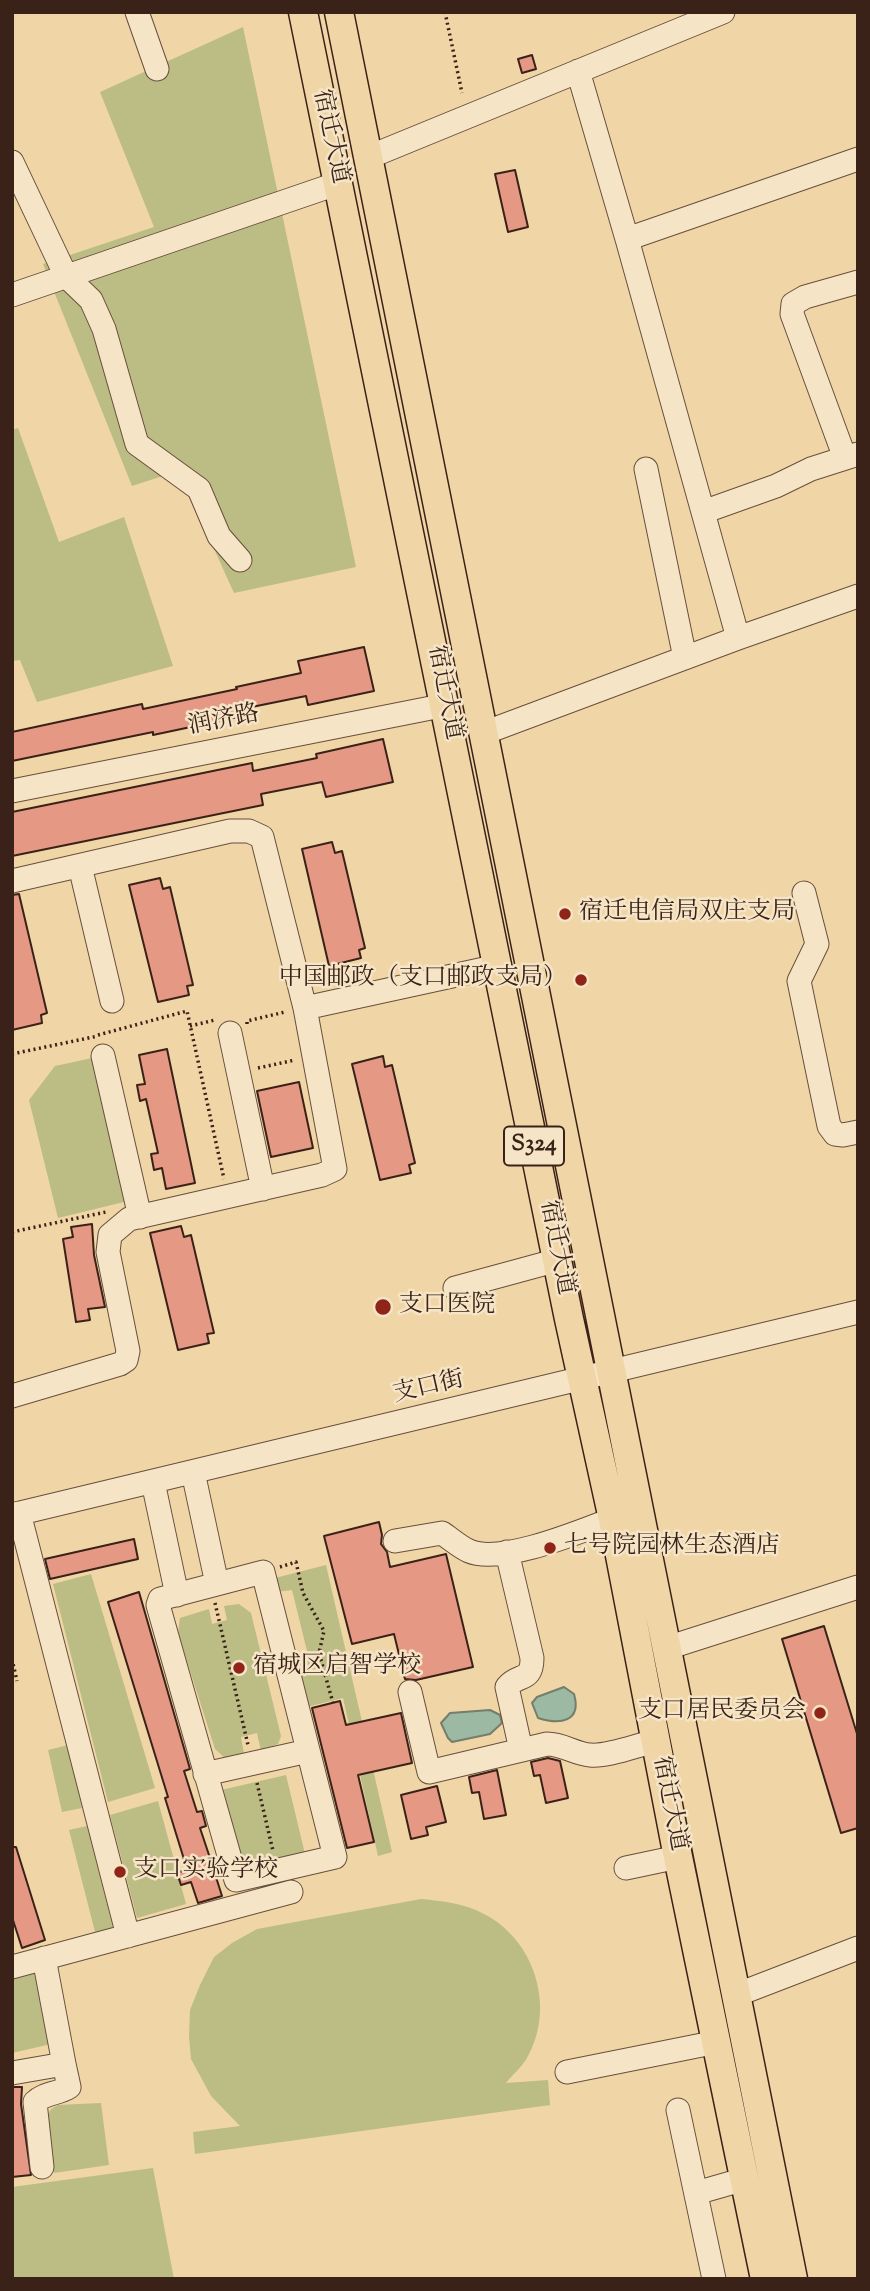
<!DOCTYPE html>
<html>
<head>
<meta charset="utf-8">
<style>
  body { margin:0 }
  #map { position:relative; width:870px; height:2291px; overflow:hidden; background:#f0d5a7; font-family:"Sorts Mill Goudy",serif }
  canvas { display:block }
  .frame { position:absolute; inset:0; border:14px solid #3b2218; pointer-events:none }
</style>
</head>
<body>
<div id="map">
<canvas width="870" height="2291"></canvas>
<div class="frame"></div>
</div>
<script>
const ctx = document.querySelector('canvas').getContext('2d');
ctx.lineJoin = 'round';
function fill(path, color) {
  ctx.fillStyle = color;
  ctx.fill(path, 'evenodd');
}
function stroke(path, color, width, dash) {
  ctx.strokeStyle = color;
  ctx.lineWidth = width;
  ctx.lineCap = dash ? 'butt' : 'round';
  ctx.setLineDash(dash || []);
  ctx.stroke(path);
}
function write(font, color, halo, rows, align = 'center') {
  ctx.font = font + ' "Sorts Mill Goudy","Noto Serif SC",serif';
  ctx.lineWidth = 5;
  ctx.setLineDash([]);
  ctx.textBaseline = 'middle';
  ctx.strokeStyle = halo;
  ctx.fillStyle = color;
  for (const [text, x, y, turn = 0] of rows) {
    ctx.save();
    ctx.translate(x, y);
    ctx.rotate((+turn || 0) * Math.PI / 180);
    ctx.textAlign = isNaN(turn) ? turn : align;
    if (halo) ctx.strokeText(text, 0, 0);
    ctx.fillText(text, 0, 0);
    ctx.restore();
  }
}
fill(new Path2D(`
  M243,27l113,540 -122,26 -43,-95 -16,-26 -43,14 -89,-222 111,-37 -54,-135z
  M18,428l41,114 65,-25 49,149 -136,36 -17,-42 -8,1v-231z
  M97,1057l31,144 -70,17 -29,-118 26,-34z
  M326,1565l66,287 -14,4 -35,-158 -36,9 -12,-44 14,-4 -17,-69 -16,2 -1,-14z
  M91,1574l64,214 -47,14 -55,-218z
  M239,1604l12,9 30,123 -3,8 -17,7 -4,-18 -16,4 3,17 -18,5 -11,-10 -37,-116 2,-15 29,-9 3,15 15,-4 -3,-14z
  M68,1745l14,63 -20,4 -14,-62z
  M286,1775l20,83 -70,16 -19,-83z
  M158,1801l28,103 -49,14 -27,-103z
  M87,1826l26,102 -18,4 -26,-102z
  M421,1899c21,2 43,4 63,15 51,26 72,94 43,144 -5,9 -15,17 -21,25l42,-3 2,25 -355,49 -2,-22 47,-6 -29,-30 -20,-37 -2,-23 1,-26 10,-25 14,-28 18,-14 25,-14z
  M35,1971l16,73 -39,9v-77z
  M101,2103l8,62 -55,8c-1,-14 -9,-48 -5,-60 2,-5 4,-5 9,-8z
  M153,2168l21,111h-162v-92z`), '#bbbd85');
const water = new Path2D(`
  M564,1687l10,7c8,28 -14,31 -36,24l-6,-15 5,-6z
  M490,1710l10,5 2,8 -12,11 -38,8 -4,-4 -7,-15 9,-10z`);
fill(water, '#9bb9a3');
stroke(water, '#757d6b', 2);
const building = new Path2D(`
  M532,55l4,14 -14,4 -4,-14z
  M515,170l13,57 -20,5 -13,-58z
  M364,647l10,44 -66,14 -2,-9 -69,14 1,7 -85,18v-3l-141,29v-29l130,-28 1,5 94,-20 -1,-2 65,-14 -3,-12z
  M383,739l10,43 -67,15 -4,-15 -61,12 2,11 -251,51v-44l240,-49 1,8 64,-13 -1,-4z
  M332,842l3,11 7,-2 23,97 -6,2 2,8 -32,8 -27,-117z
  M160,878l3,11 7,-2 23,98 -6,1 2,9 -31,7 -29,-117z
  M19,894l28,119 -6,2 1,8 -30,7v-135z
  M167,1049l28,134 -29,6 -4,-21 -8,2 -3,-16 7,-1 -12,-54 -6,2 -3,-16 8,-1 -6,-29z
  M383,1056l2,11 7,-2 23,98 -6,2 2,8 -31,7 -28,-116z
  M299,1082l14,66 -42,9 -14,-66z
  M92,1224l2,31 11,52 -17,2 2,11 -14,2 -13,-83 10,-2 -2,-10z
  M181,1226l3,11 7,-2 23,98 -7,1 2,9 -31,7 -28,-117z
  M379,1522l3,13 -1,9 6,8 3,15 56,-13 27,113 -57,13 -11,-1 -11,-45 -42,10 -28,-108z
  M134,1539l4,20 -88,20 -5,-20z
  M139,1592l51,177 -6,2 13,41 5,-1 4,15 -6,2 11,33 5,-2 3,14 -4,1 7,22 -24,7 -7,-21 -10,3 -4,-12 10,-4 -22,-71 3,-1 -60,-195z
  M824,1626l34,111v91l-17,5 -59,-194z
  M340,1701l6,24 55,-12 11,50 -54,12 16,67 -27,6 -35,-140z
  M548,1758l12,3 8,37 -22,5 -6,-28 -6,1 -3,-14z
  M497,1770l9,45 -22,4 -5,-27 -7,1 -3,-16z
  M437,1786l9,36 -20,5 2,8 -17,4 -10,-44z
  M12,1847h4l29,93 -23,8 -10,-31z
  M12,2087h10l-1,17 10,71 -19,2z`);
fill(building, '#e59884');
stroke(building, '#3b2218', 2);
const minor = new Path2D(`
  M137,12l20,57
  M578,71l49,168 231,-80
  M369,157l354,-145
  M12,162l54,114 25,24 13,29 33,115 62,45 20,47 21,24
  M627,239l111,399
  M12,295l327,-112
  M845,458l-53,-144 1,-10 12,-7 53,-15
  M646,469l39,189
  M703,512l73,-26 35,-17 47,-15
  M484,733l254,-95 120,-42
  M12,791l434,-86
  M80,866l32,135
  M12,881l218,-50h19l13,6 43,171 30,161 -13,6 -193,44 -19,16 -2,17 20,99 -2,9 -6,4 -108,32
  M804,893l13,51 -18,37 30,145 6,8 8,1 15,-3
  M305,1008l193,-42
  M230,1033l33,156
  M103,1056l37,161
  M455,1288l103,-28
  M193,1472l24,112
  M153,1482l24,113
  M19,1513l109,423
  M12,1515l846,-203
  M395,1541l47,-8c9,6 18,14 27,18 32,14 112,-20 144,-32
  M507,1552l25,106c0,25 -14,15 -25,29l14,63
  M263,1572l72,285 -99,23 -78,-275 2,-6z
  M667,1648l191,-61
  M410,1692l19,80 118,-28c16,0 28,10 43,11 18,2 47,-10 66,-14
  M205,1774l103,-23
  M626,1868l52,-11
  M12,1967l279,-75
  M736,1995l122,-47
  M567,2072l150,-30
  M12,2073l52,-9 -20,-106
  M678,2110l36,169
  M42,2167l-7,-65c9,-9 23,-8 34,-15l-5,-23
  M696,2193l49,-14`);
const major = new Path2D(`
  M303,12l266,1307 44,200 65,338 87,422
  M339,12l454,2267`);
stroke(minor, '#684f3c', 25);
stroke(major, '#3b2218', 31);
stroke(new Path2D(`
  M445,12l17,81
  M247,1024v-3l38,-9
  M190,1026l25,-6
  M98,1035l89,-24 37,168
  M12,1054l86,-18
  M258,1068l37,-8
  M12,1232l94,-20
  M280,1567l16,-5 7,31 21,38 -5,22 14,50
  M215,1603l33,142
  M12,1659l5,22
  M257,1783l16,68`), '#3b2218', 3.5, [2, 3.5]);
stroke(minor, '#f5e4c6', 23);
stroke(major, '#f0d5a7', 28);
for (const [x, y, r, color] of [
  [565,914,7,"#8f2418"],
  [581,980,7,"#8f2418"],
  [383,1307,9,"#8f2418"],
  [550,1548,7,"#8f2418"],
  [239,1668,7,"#8f2418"],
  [820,1713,7,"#8f2418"],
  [120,1872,7,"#8f2418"]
]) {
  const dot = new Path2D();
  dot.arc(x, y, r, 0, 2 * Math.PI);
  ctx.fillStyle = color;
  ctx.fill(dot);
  stroke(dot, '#f5e4c6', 2.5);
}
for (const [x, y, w] of [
  [534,1146,60]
]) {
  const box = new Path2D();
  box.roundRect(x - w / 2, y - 19.5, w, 39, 5);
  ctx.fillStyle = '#f5e4c6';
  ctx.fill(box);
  stroke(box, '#3b2218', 2);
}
write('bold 23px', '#3b2218', null, [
  ["S324",534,1146]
]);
write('24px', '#3b2218', '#f5e4c6', [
  ["宿迁大道",329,137,78],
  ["宿迁大道",443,693,79],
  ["润济路",224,722,-11],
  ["宿迁大道",555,1248,79],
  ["支口街",429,1389,-13],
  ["宿迁大道",668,1804,79]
]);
write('24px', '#3b2218', '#f5e4c6', [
  ["宿迁电信局双庄支局",579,914],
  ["中国邮政（支口邮政支局）",567,980,"right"],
  ["支口医院",399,1307],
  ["七号院园林生态酒店",564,1548],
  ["宿城区启智学校",253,1668],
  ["支口居民委员会",806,1713,"right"],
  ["支口实验学校",134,1872]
], 'left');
</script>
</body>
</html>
